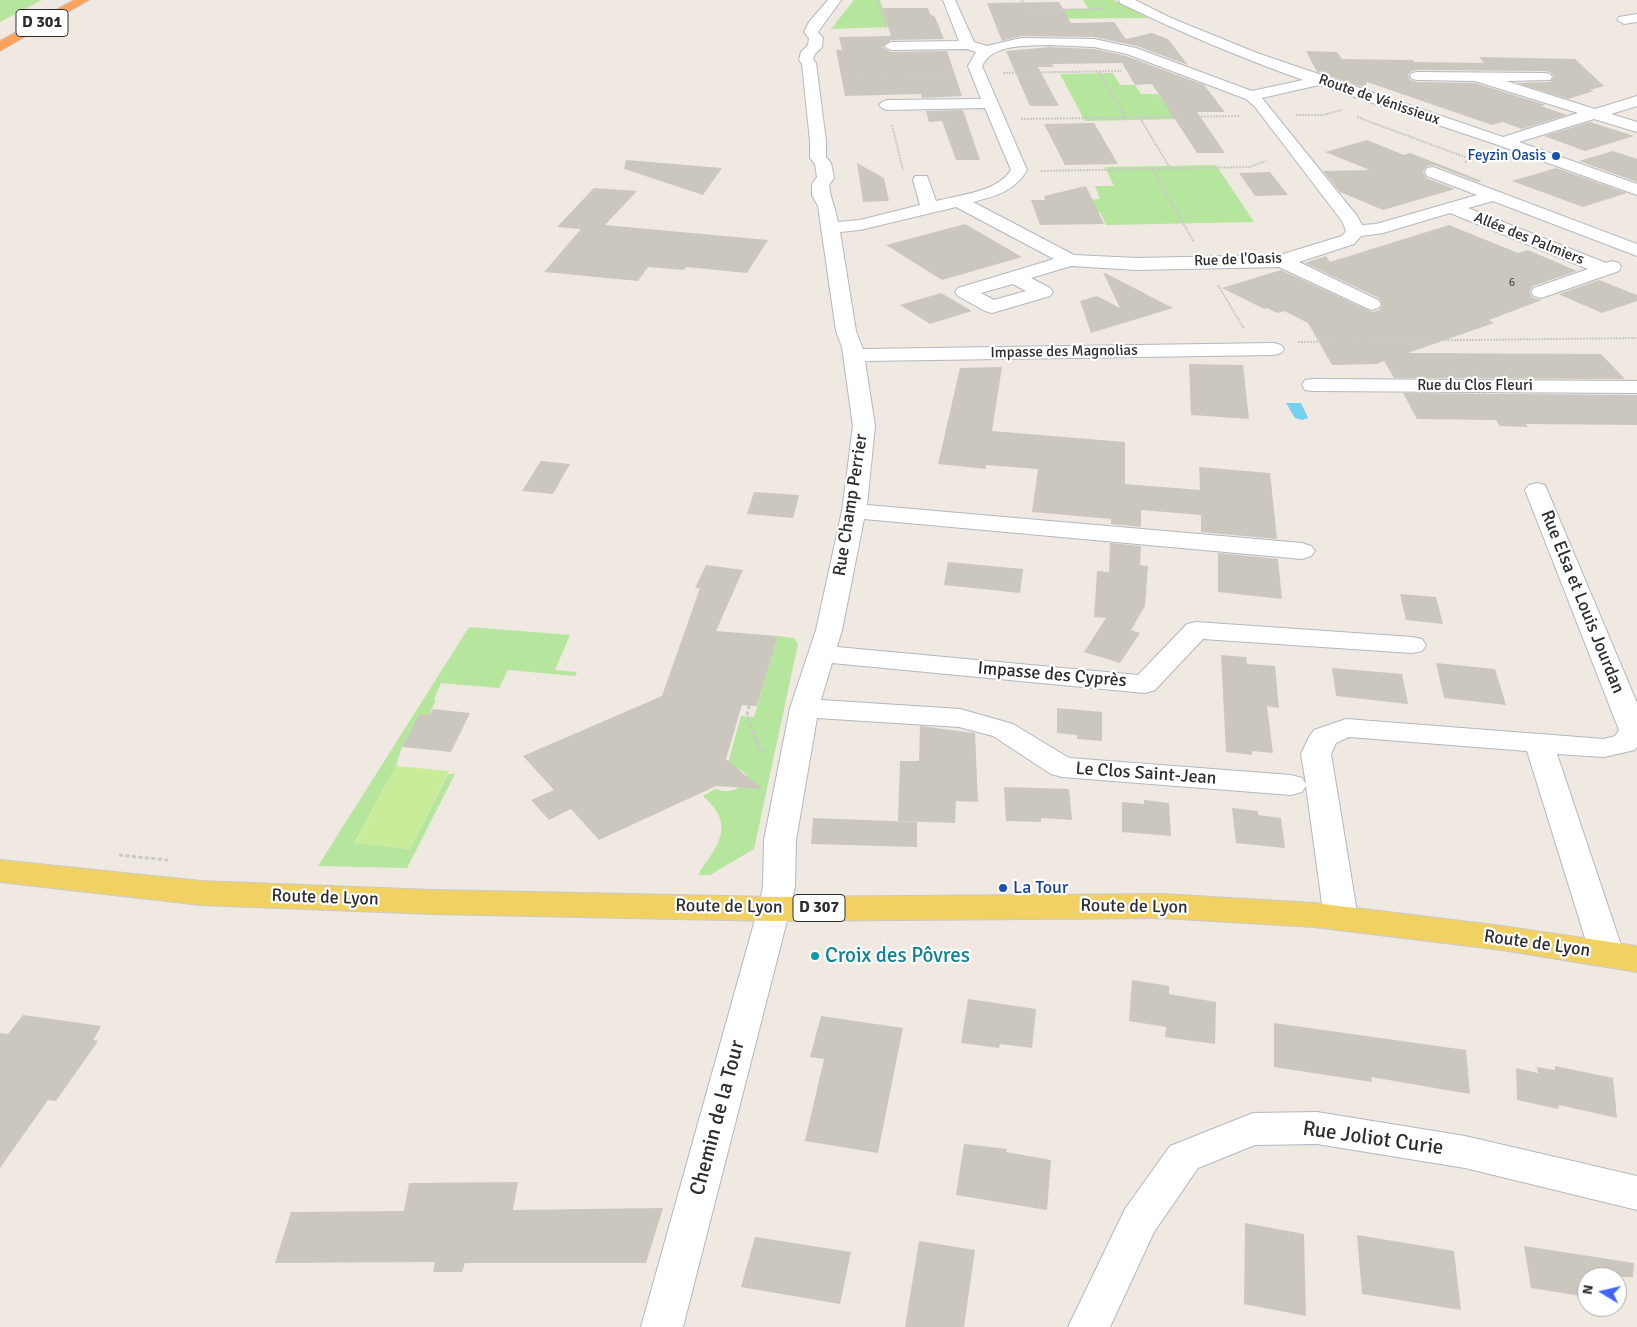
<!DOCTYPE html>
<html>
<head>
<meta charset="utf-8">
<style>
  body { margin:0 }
  #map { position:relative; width:1637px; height:1327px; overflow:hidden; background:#efe9e1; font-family:Signika,sans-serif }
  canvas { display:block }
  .north { position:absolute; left:1577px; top:1267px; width:50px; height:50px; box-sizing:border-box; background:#fff; border:1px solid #ababab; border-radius:50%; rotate:279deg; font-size:14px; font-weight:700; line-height:20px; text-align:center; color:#2e2e2e }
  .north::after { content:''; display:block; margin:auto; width:18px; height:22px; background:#4264fb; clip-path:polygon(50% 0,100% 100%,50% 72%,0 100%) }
</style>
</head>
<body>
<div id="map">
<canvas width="1637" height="1327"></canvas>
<div class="north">N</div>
</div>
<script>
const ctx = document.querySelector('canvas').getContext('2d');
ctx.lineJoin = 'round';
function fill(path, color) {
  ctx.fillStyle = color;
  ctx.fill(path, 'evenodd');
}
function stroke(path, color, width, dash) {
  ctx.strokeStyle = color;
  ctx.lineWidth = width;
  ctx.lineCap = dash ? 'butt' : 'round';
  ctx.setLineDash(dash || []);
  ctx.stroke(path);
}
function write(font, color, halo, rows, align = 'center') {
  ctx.font = font + ' Signika,sans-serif';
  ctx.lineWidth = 4.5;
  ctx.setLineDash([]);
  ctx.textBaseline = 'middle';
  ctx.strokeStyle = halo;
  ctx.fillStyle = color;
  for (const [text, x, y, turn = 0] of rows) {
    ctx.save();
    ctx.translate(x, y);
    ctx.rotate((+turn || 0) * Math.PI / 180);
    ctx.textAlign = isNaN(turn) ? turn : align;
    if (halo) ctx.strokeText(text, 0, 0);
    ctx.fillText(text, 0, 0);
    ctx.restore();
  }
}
fill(new Path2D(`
  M0,0h42l-42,22z
  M854,0h26l8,27 -57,2z
  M1083,0h31l34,18 -118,1 -6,-10h64z
  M1113,73l7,12h15l6,9h17l7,10h8l10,15 -98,2 -25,-47z
  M1216,165l38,57 -148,3 -6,-13h-16l-6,-12 22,-1 -5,-13h19l-9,-19z
  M469,627l101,8 -15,35 22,2 -2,4 -67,-6 -9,18 -58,-5 -7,16 2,1 -7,15h-9l-18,32 -6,19 -41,76 55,7 38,-75h7l-48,94 -89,-2z
  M778,636l16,2 4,6 -44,205 -44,26h-11c2,-7 6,-11 10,-17 18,-25 17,-42 -6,-62l12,-7c14,5 27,1 32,-13 -5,-8 -12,-8 -20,-9l14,-51 13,1z`), '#b6e59e');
fill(new Path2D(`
  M396,766l53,5 -39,78 -55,-6z`), '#c9ec9a');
fill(new Path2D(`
  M1286,403h15l7,15 -6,2 -7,-2z`), '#75cff0');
fill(new Path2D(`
  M1059,2l12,21 43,-1 12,17 26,-6 16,6 20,26 -51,-19 -43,-9 -73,-1 -19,5 -15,-38z
  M882,8h46l2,6 5,3 9,22 -53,1 -9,7 9,5 56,-1 15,45 -40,2 -1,-4 -76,2 -9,-46h6l-3,-13 52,-1z
  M1050,47l44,2 32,7 78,29 21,27h-28l28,41h-28l-45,-69 -17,1 -13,-22 -70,1 2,3h-16l21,39h-29l-24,-55z
  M1306,51l31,1 5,7 71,1 1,2 70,1 -5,-6 96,2 29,27 -14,4 4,1 -26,8 -51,-16 33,-1 4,-6 -4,-4 -5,-1 -128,-1 -5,1 -4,4 2,5 7,2 58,1 71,22 -5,1 26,9 -45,14 -19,-7 -11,3 -125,-43 -2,6 -48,-16z
  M963,110l17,50h-24l-14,-39 -13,1 -3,-11z
  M1590,122l44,14 -49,15 -41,-15z
  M1094,123l24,41 -53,1 -21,-41z
  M1367,140l37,15 6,-2 72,28 -4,1 -44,-17 -7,1 -4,5 3,7 29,11 -72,21 -43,-18 -17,-21 47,-1 -45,-18z
  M1613,151l24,8v23l-58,-21z
  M626,160l96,8 -19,27 -79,-26z
  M857,163l27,15 5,23 -26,1z
  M1556,168l71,25 -44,14 -71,-26z
  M1270,172l18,23 -33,1 -16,-23z
  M1086,186l18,38 -64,1 -9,-25h14l-1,-4z
  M594,188l43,3 -32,34 163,15 -21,33 -61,-6 -2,3 -36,-3 -10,14 -94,-9 37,-43 -24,-2z
  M965,224l57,33 -80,23 -56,-35z
  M1449,225l69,28 10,-3 49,21 -44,15 -4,6 4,6 9,2 57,-20 38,15v6l-35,12 -44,-19 -69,26 5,3 -86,30 193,1 24,25 -231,-1 -10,-17 -7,3 -45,1 -24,-42 -24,-12 -7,2 -10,-5 -3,1 -42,-21 59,-18 91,42 7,-2 3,-5 -3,-7 -74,-35 21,-7 4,6z
  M1103,272l70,36 -82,25 -11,-32 17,-5 23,12z
  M941,293l31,18 -42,13 -30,-19z
  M1189,364l54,1 6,54 -58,-4z
  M1002,367l-10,64 133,11v42l75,6 -1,-23 71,6 7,66 -76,-7v-17l-60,-5v17l-30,-3v-5l-79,-7 6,-43 -52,-4v4l-48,-5 22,-96z
  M1403,393l234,2v30l-111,-1 2,3 -28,-1 -4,-6 -79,-1z
  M541,461l29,3 -17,30 -31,-3z
  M754,492l45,3 -6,23 -46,-4z
  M1110,543l31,3 -1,19 8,1 -3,40 -14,24 9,3 -20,30 -36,-11 22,-34 -12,-1 3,-46 12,1z
  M1218,553l60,6 4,40 -64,-7z
  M948,562l75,7 -3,24 -76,-8z
  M706,565l37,5 -27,61 62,5 -21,70 -15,-1 -16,54 36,30 -46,-3 -117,54 -28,-31 -22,11 -18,-20 23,-10 -31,-34 139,-60 38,-108h-5z
  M1400,594l36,3 7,27 -37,-4z
  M1221,655l25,2 1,7 28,2 4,42 -12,-2 6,47 -21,-2v4l-26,-3z
  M1436,663l59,6 11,36 -62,-7z
  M1332,668l70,6 6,30 -72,-8z
  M1057,708l45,4v29l-25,-2v-4l-20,-2z
  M433,709l37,4 -19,39 -49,-5 18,-33 9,1z
  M920,726l55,7 3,69 -22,-1 -1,22 -57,-2 2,-60h19z
  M1004,787l65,2 3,31 -31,-2v4l-35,-1z
  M1144,800l25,3 2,33 -49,-4v-30l22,2z
  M1232,808l26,3v4l23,3 4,30 -49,-5z
  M813,818l104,4v25l-106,-3z
  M1132,980l37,6v8l47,8 -1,42 -50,-7 1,-10 -37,-6z
  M968,999l68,10 -4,39 -32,-4 -1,4 -38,-5z
  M23,1015l78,11 -8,14 5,1 -42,60 -8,-1 -48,68v-135l8,1z
  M821,1016l82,12 -25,125 -73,-12 19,-82 -14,-2z
  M1274,1023l192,27 4,44 -99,-17 1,5 -98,-15z
  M1555,1066l58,12 4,40 -58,-13 -1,4 -41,-9 -1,-32 22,5 -1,-6 18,3z
  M964,1144l43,5 -1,3 45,8 -4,50 -91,-15z
  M518,1182l-5,28 150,-2 -17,55h-181l-3,9h-29l2,-10 -160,1 16,-51 113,-1 5,-28z
  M1245,1223l59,11 2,82 -62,-12z
  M1357,1235l97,16 7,59 -99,-16z
  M755,1237l96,15 -11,52 -99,-17z
  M919,1241l56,9 -11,77h-59z
  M1524,1246l110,17 -1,14h-46v20l-56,-9z`), '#cbc7bf');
const minor = new Path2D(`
  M828,0h13l-23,32 5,6 -1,9 -7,7 -2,5 3,4 10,78v16l5,6 3,15 -5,7c1,13 7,24 9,37l22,-2 60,-15 -7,-25 2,-4h12l9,25c24,-6 61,-9 75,-31l-26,-62 -98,2 -5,-2 -3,-3 3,-3 5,-2 94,-1 -13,-33 8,-14 -9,-3 -76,1 -7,-4 7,-4 68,-1 -16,-41h12l19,42 13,4 34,-8 73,1 42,9 116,43 51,-11c-62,-22 -123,-48 -183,-77l-1,-3h16l36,18 86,35 246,84 75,-24 -103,-32 -58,-1 -5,-1 -2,-3 2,-3 5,-1 128,1 5,1 2,3 -2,3 -44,1 89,28 42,-13v10l-26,8 26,8v10l-43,-13 -75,23 118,42v11l-139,-50 -179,-60 -57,13 95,118 5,9 14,-1 101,-29 -50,-19 -2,-4 2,-4 6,-1 204,77v12l-144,-55 -25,7 138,55 6,-2 7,2 2,4 -2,4 -78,27 -7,-2 -3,-4 3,-4 54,-19 -138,-56 -67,20 -22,3 -7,8 -55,18 79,38 3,4 -3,4 -7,2 -92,-43 -142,3 -66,-4 -40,12 19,10 3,4 -3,4 -58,17 -7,-2 -27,-15 -3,-4 3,-4 96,-29 -98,-52 -96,23 -20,2 16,99 7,18 411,-6 7,2 3,4 -3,4 -7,2 -409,6 10,65 -8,79 435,38 9,3 4,5 -4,5 -9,3 -438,-40 -22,111 -5,17 301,28 49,-51 9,-2 216,15 10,2 4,6 -4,6 -10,2 -209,-14 -48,51 -10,3 -313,-30 -11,37 139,9 53,15 56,34 222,17 11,3 4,6 -5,-30 8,-17 5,-7 32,-11 258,20 11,-3 4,-6 -94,-240 4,-5 8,-2 8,2 92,218v44l-2,3 -31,7 -47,-3 67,200 -5,9 -12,4 -12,-4 -5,-9 -63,-203 -178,-14 -13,6 -5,11 27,164 -5,8 -12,4 -12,-4 -5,-8 -18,-132 -4,6 -11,3 -229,-18 -11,-3 -58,-38 -34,-9 -142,-9 -21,122 -1,47 -5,22 -107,418h-42l117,-418 5,-22 1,-47 26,-132 26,-78 26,-119 11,-85 -11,-79 -6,-16 -18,-125 -6,-11v-11l5,-7 -2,-13 -5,-6v-17l-8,-77 -3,-4 2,-8 7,-7 1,-7 -5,-6 5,-10zM1050,45l44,2 33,7 119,45 9,8 87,114 4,10 -4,5 -62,19 -143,3 -63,-3 -101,-53c23,-6 42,-11 54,-32l-45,-104c11,-23 46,-20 68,-21zM1013,284l13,7 -32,9 -13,-7z
  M1637,14v8l-13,2 -7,-4 2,-3z
  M1313,379l324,2v12l-324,-2 -8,-1 -3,-5 3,-5z
  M1317,1112l148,24 172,40v34l-172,-42 -148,-24 -62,1 -57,23 -44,64 -44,95h-42l57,-118 45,-63 83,-33z`);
const major = new Path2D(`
  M0,860l201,21 232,9 341,7 388,-3 152,9 188,23 135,20v26l-135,-22 -188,-23 -152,-9 -388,3 -341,-7 -232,-9 -201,-23z`);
const highway = new Path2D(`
  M74,0h15l-89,51v-10z`);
stroke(minor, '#b4b7c1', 2);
stroke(major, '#c9c9c9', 2);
stroke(highway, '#c9c9c9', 2);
stroke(new Path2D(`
  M878,0l8,28
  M1022,0l4,10 79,-1
  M1099,72l27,46
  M1003,73l118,-2
  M850,75l104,-1
  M1296,115h27l19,-5
  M1357,117l116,43
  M1140,118l30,50
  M1021,119l219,-3
  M892,125l11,45
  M1465,162l18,-5
  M1152,169l42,73
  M1041,171l208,-4 17,-6
  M1218,285l26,44
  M1298,342l339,-4`), '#c9c9c9', 2, [2, 1]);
stroke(new Path2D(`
  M749,705l-2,12 13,33h6
  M119,855l49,5`), '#c9c9c9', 3, [4, 2.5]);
fill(minor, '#fff');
fill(major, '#f2d163');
fill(highway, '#ffa35c');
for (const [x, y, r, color] of [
  [1556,156,5,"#1a4fb4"],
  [1003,888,5,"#1a4fb4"],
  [815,956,5,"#0f9aa8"]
]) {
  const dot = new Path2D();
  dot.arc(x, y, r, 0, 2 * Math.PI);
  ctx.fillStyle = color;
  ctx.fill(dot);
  stroke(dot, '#fff', 2);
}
write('12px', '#555452', null, [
  ["6",1512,283]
]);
write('15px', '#2e2e2e', '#fff', [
  ["Route de Vénissieux",1379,100,19],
  ["Allée des Palmiers",1529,239,22],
  ["Rue de l'Oasis",1238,260,-2],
  ["Impasse des Magnolias",1064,352,-1],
  ["Rue du Clos Fleuri",1475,386]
]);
write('15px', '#164399', '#fff', [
  ["Feyzin Oasis",1546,156]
], 'right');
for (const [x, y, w] of [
  [42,23,52],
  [819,908,52]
]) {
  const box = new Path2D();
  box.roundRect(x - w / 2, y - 13.5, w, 27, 4);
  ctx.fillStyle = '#fff';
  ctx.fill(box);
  stroke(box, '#2e2e2e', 1);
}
write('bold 16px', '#2e2e2e', null, [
  ["D 301",42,23],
  ["D 307",819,908]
]);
write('18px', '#2e2e2e', '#fff', [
  ["Rue Champ Perrier",851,505,-81],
  ["Rue Elsa et Louis Jourdan",1582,602,68],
  ["Impasse des Cyprès",1052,675,5],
  ["Le Clos Saint-Jean",1146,774,4],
  ["Route de Lyon",325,898,2],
  ["Route de Lyon",729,907,1],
  ["Route de Lyon",1134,907,1],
  ["Route de Lyon",1537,944,8]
]);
write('18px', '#164399', '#fff', [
  ["La Tour",1013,888]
], 'left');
write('21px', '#0d838f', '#fff', [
  ["Croix des Pôvres",825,956]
], 'left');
write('21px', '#2e2e2e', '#fff', [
  ["Chemin de la Tour",718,1118,-75],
  ["Rue Joliot Curie",1373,1139,8]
]);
</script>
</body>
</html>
